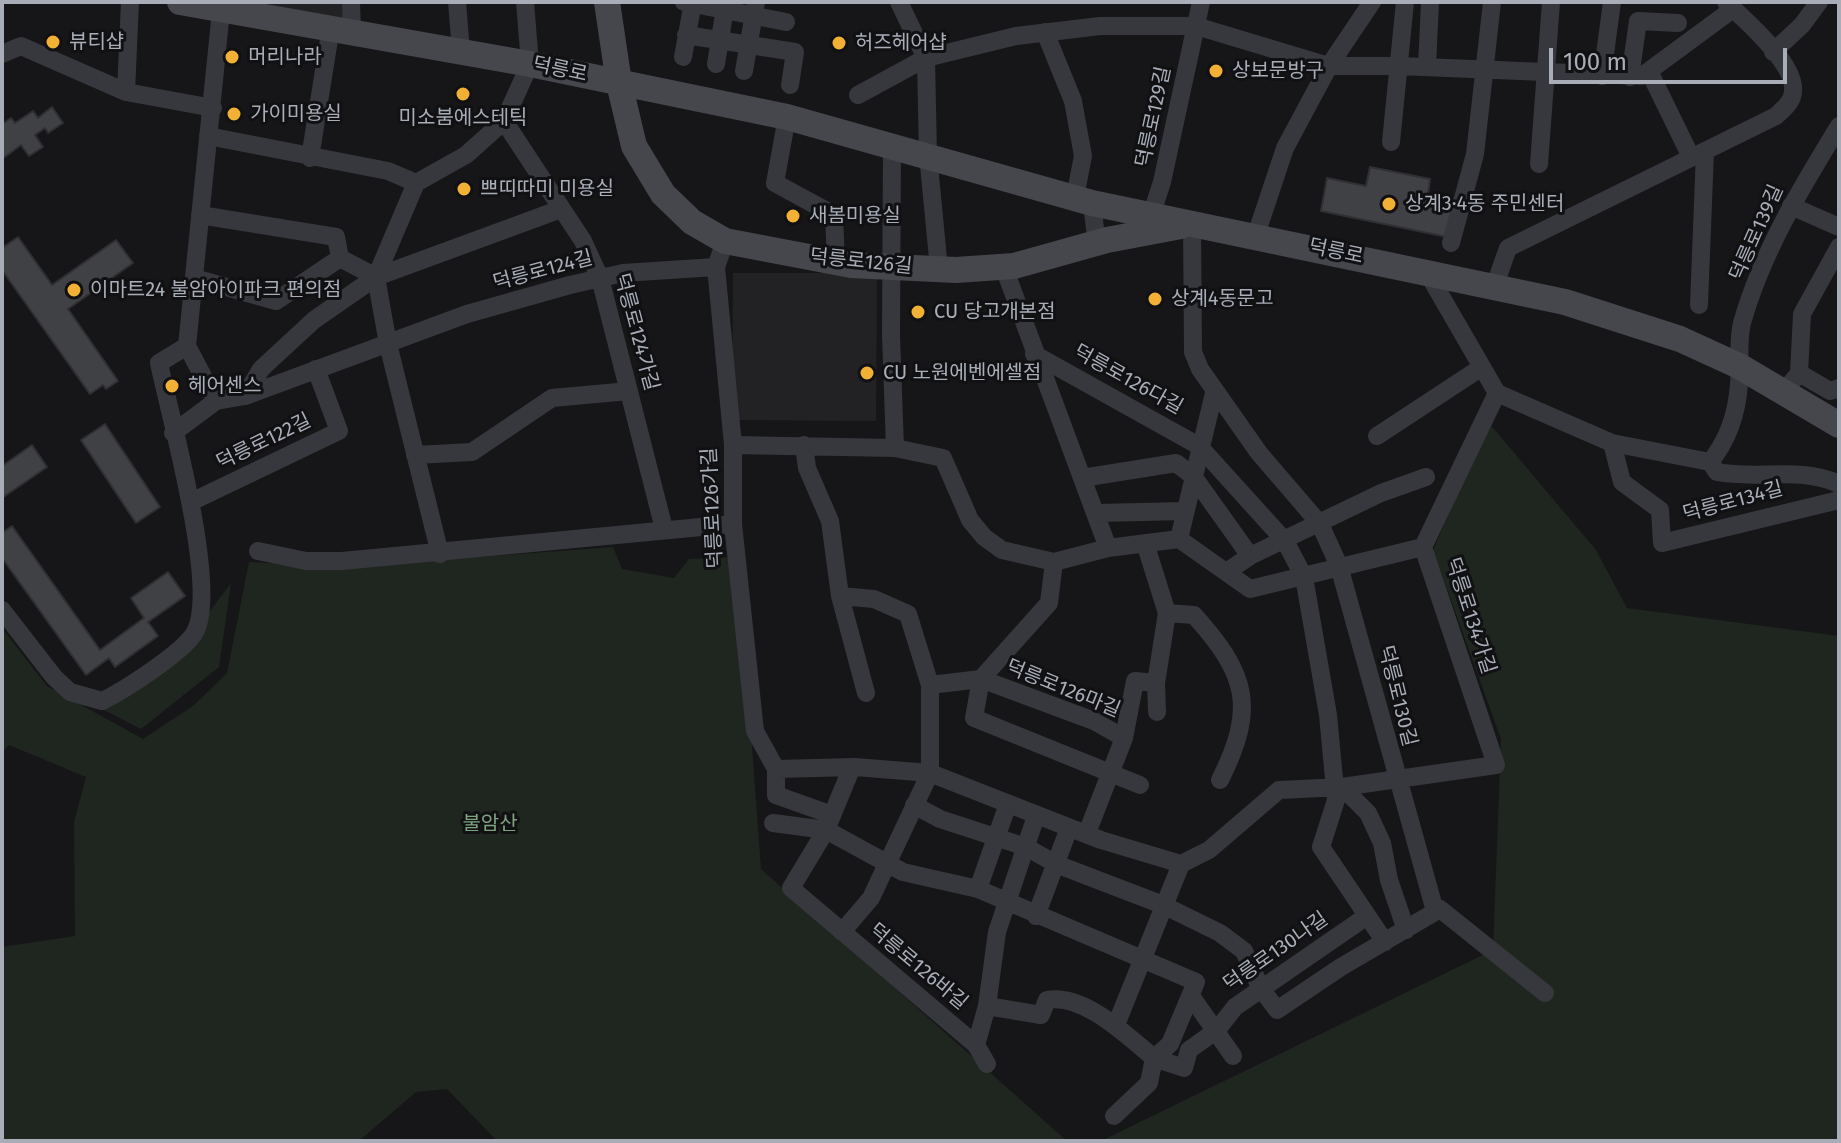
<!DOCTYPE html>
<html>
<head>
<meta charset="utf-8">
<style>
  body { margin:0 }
  #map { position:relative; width:1841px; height:1143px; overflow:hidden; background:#161618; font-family:"Fira Sans",sans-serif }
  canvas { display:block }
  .frame { position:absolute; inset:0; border:4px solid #a8adb8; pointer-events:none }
  .scale { position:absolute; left:1549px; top:48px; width:238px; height:36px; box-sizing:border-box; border:4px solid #a8adb8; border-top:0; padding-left:10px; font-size:24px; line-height:28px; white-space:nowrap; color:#a8adb8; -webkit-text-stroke:6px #111113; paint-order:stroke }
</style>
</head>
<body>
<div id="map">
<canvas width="1841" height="1143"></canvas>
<div class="frame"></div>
<div class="scale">100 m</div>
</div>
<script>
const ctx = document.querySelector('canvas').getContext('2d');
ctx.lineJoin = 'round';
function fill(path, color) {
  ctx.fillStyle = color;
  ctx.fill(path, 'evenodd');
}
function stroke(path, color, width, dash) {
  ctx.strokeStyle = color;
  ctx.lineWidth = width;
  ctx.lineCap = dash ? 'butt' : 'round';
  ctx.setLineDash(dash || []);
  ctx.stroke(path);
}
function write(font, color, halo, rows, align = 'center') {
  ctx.font = font + ' "Fira Sans","Noto Sans KR",sans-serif';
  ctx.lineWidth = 6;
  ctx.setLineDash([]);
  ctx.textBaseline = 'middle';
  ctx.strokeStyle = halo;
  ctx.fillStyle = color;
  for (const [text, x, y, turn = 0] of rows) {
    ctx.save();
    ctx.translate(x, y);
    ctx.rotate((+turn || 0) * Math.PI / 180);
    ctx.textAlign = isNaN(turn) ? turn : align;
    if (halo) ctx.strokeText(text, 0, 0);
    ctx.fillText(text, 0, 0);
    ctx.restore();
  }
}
fill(new Path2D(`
  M250,2h95l-1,20z
  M733,273h144l-1,148 -144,-1z`), '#222225');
fill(new Path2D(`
  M1489,423l107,127 31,58 212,28v505h-738l392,-191 8,-211 -68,-189z
  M613,547l9,22 52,9 15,-19 49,-2 23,312 306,272h-570l-50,-52 -31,3 -57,49h-357v-194l73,-11 -1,-114 12,-45 -77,-32 -7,7v-124l45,58 96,53 50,-33 34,-33 22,-111 95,5z
  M231,583l-12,84 -78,62 -45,-23 98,-74z`), '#1e261f');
const building = new Path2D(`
  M52,107l11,16 -15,10 -3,-5 -10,7 8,12 -14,9 -8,-11 -19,14v-35l9,-6 4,5 18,-12 5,7z
  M1370,167l60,12 -2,15 27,5 -8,38 -126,-26 6,-33 39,8z
  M18,237l34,48 64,-45 17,23 -65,46 50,72 -12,8 -3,-4 -13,9 -88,-124v-22z
  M105,424l55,83 -24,16 -55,-83z
  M32,445l15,22 -45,31v-32z
  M12,526l88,124 44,-32 -13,-20 37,-26 17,24 -37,26 10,14 -43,31 -6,-9 -23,17 -84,-117v-25z`);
fill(building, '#404145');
stroke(building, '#303034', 2);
stroke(new Path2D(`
  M130,2l-4,90 87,16
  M351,2l1,28
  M457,2l4,49
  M684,2l102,20
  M899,2l27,56 2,97 11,114
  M1045,32l28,69 10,55 -8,41
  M686,35l109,17 -5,33
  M1773,52l29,-27 17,-23
  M2,54l19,-8 105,46
  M683,57l10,-55
  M716,64l10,-62
  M1427,67l3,-65
  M744,71l12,-69
  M1649,71l42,86
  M1602,76l10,-74
  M1630,77l8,-56 40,2
  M858,95l68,-37 90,-22 84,-10h96l133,40h70l243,10 91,-67
  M787,117l-12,66 59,32 2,48
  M504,121l79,120 17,37 64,251
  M208,136l180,35 28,12
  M1391,142l14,-140
  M892,145l-1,190 4,113
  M310,158l21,-131
  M1539,164l12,-162
  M1092,203l5,43
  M1791,206l48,21
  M200,215l136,22 4,21 36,19
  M1151,216l11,-34 39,-180
  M1192,224l1,128 7,17 59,84 61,71 19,42 96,345
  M1256,235l29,-87 44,-82 43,-64
  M725,241l-9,26 17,178v79l22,207 21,38 79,-2 75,6 171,67 80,24
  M1451,243l24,-89 17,-152
  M1003,265l105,283
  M1427,272l70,121 115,50 98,19 7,10c41,8 83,-6 122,12
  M194,278l82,23 64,-43
  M1495,285l13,-37 268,-132c7,-7 17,-14 17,-25 3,-27 -48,-71 -67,-89
  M1699,305l6,-153
  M187,346l34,-335
  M187,346l29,55
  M1034,354l165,92 86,95 19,36 24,138 8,85 -15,47 64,95
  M1799,373l31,18 9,-3
  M1784,392l15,-19 3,-59 37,-67
  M245,396l16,-27 53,-49 62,-43 185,-68
  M173,433l43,-32 29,-5 222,-82 103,-29 53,-12 93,-6
  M1377,436l105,-69
  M1612,443l10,39 38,28 2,33 177,-43
  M733,445l162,3 48,10 27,62 14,17 18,13 52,12 54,-14 71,-9 71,50 173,-42
  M804,445l3,23 23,53 10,75 26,97
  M415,455l57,-3 80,-54 77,-7
  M1710,462c18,-22 27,-49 29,-78 2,-21 -2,-40 3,-61 20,-71 59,-135 97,-197
  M1082,478l94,-15 17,13 57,80
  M193,501l146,-70 -23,-62
  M1097,513l88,-2
  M1179,539l35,-146
  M258,551l48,10h36l391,-37
  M440,554l-52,-210 -12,-67 40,-94 50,-28 38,-34 26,-57 -5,-62
  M1228,571l22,-15 131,-63 45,-16
  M840,596l34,3 34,15 22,71v88l-59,125 -29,34
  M2,610l52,67 16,15 32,9c21,-10 82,-49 93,-69 24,-44 -25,-215 -36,-269l28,-17
  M1167,613l27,2c54,60 62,93 26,165
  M1156,683l1,29
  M930,685l51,-6 68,-76 5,-41
  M1124,738l-30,-17 -113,-42 -7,39 166,67
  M852,767l-26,63 -35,58 185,157 11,19
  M776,769v26l56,20
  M1342,787l26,26 14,30 7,37 17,50
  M914,805l26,14 86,28 30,17 107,41 57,28 24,18 16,36 17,23 64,-43 99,-58 105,84
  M773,823l53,7 77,42 75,17 218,93 -26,62 -16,14
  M1087,833l37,-95 11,-57 21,2 11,-70 -22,-70
  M1181,864l28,-14 70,-60 63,-3 154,-22 -73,-218 74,-154
  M978,889l30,-85
  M1036,916l33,-88
  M1191,996l42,60
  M987,1006l54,9 6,-15c37,-7 80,36 107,58l-5,25 -35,33
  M1116,1025l65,-161
  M976,1045l11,-39 10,-74 39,-116
  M1154,1058l30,10 5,-18 28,-20 18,-23 132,-91`), '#37383d', 18);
stroke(new Path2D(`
  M180,2l350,62 257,53 305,86 473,99 115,37 59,27 100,59
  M607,2l12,81 15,63 29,48 29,28 33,19 126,24 105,5 58,-4 93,-26 74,-14`), '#45474d', 26);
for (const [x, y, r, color] of [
  [53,42,8,"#f2b134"],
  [839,43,8,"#f2b134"],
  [232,57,8,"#f2b134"],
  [1216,71,8,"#f2b134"],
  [463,94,8,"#f2b134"],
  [234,114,8,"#f2b134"],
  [464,189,8,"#f2b134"],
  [1389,204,8,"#f2b134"],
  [793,216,8,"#f2b134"],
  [74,290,8,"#f2b134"],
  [1155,299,8,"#f2b134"],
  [918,312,8,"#f2b134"],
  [867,373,8,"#f2b134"],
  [172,386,8,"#f2b134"]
]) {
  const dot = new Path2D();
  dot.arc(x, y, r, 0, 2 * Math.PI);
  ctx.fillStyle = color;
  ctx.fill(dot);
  stroke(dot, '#111113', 3);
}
write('20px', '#a8adb8', '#111113', [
  ["뷰티샵",69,42],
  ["허즈헤어샵",855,43],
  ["머리나라",248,57],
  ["상보문방구",1232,71],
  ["가이미용실",250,114],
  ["미소붐에스테틱",463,118,"center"],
  ["쁘띠따미 미용실",480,189],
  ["상계3·4동 주민센터",1405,204],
  ["새봄미용실",809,216],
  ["이마트24 불암아이파크 편의점",90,290],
  ["상계4동문고",1171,299],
  ["CU 당고개본점",934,312],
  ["CU 노원에벤에셀점",883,373],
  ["헤어센스",188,386]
], 'left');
write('20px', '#a8adb8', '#111113', [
  ["덕릉로",560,70,12],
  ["덕릉로129길",1154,117,-78],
  ["덕릉로139길",1757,233,-66],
  ["덕릉로",1336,252,12],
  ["덕릉로126길",861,262,6],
  ["덕릉로124길",543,271,-15],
  ["덕릉로124가길",636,332,75],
  ["덕릉로126다길",1128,380,29],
  ["덕릉로122길",264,442,-26],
  ["덕릉로134길",1733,502,-15],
  ["덕릉로126가길",713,508,-93],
  ["덕릉로134가길",1470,616,72],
  ["덕릉로126마길",1063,689,22],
  ["덕릉로130길",1397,696,76],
  ["덕릉로130나길",1276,952,-35],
  ["덕릉로126바길",918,967,40]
]);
write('20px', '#7fa381', '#111113', [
  ["불암산",490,824]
]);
</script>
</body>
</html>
